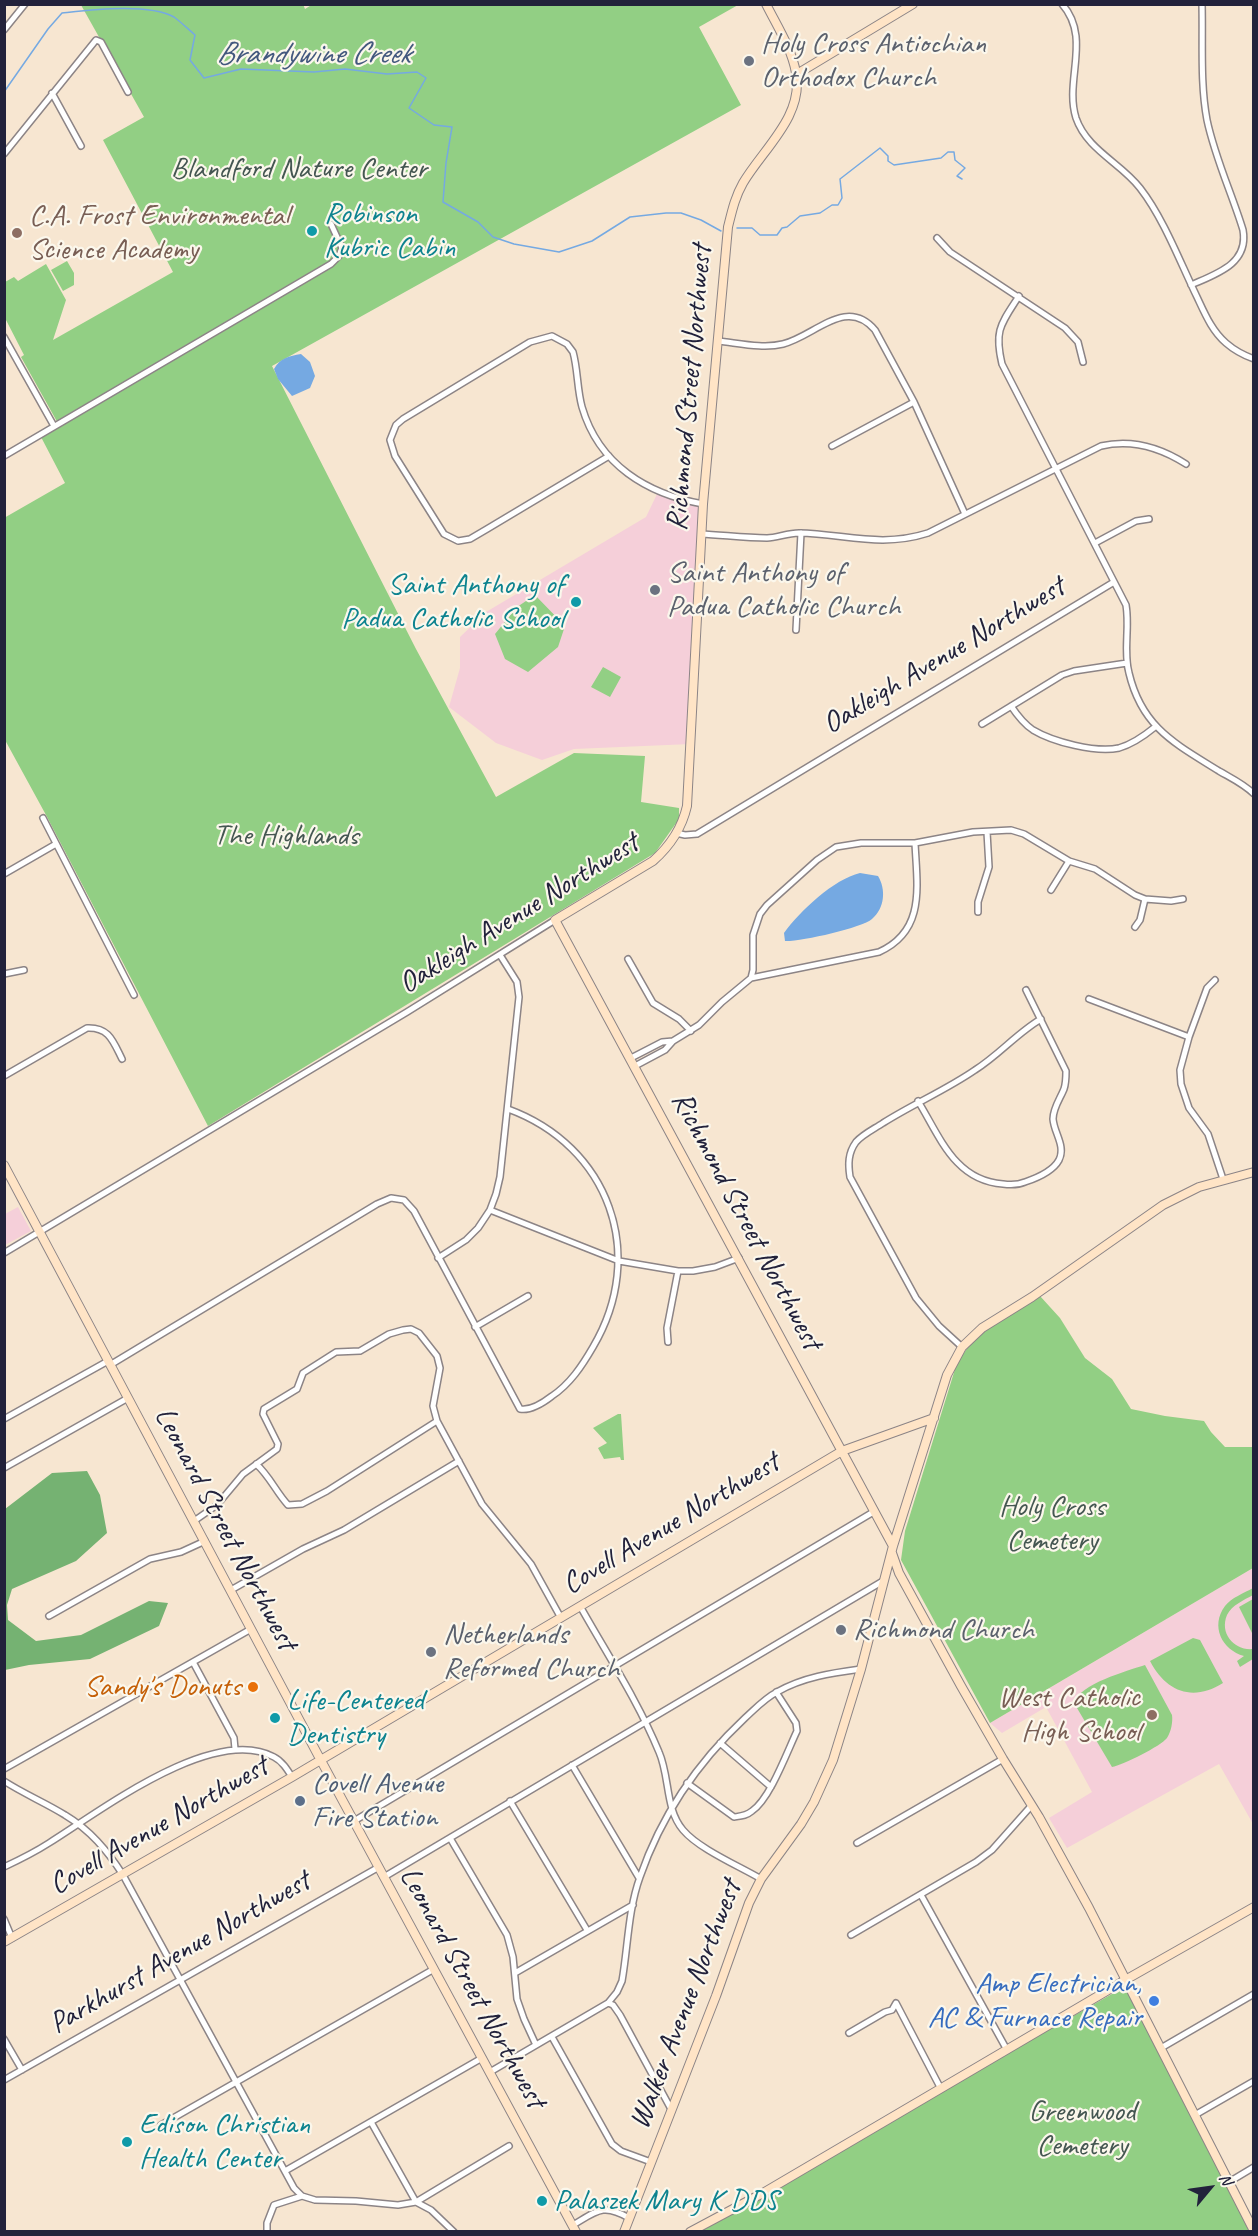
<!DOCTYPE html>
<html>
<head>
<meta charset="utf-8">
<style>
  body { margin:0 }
  #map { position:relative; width:1258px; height:2236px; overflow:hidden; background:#f7e6d1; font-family:Caveat,sans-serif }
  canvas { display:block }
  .frame { position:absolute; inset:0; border:6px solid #22223b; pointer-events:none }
  .north { position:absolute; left:1180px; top:2158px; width:60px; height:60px; -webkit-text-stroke:4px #fbf7ec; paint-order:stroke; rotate:61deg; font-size:16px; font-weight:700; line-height:24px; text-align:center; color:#22223b }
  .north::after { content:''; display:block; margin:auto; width:21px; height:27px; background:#22223b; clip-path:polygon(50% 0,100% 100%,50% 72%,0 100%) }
</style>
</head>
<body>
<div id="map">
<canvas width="1258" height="2236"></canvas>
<div class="frame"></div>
<div class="north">N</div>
</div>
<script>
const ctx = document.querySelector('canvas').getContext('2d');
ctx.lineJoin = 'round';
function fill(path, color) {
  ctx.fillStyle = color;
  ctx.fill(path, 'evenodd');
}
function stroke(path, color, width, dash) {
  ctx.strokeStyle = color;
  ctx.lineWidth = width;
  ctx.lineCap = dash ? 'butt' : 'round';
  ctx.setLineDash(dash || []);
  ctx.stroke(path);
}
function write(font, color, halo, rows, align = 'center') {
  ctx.font = font + ' Caveat,sans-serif';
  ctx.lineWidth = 4.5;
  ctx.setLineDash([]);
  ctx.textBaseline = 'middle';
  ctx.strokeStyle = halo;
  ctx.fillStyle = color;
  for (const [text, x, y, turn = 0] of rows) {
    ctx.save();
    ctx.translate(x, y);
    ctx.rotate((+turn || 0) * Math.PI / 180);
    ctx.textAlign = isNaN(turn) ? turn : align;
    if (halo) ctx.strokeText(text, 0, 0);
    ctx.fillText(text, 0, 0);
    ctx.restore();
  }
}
fill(new Path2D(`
  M658,492l45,12 -12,240 -117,5 -32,11 -46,-17 -47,-36 11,-39v-31l26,-25 160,-95z
  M18,1207l13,24 -26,14v-31z
  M1253,1568v256l-34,-60 -152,84 -18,-30 43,-26 -46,-85 -44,26 -12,-10z`), '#f5cfd9');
fill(new Path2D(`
  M303,4l2,5 8,-5 425,1 -39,22 42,78 -469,261 144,283 80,148 78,-44 71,3 -4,46 38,6v11l-24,34 -447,273 -162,-311 -41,-75 -1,-222 61,-35 -24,-46 19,-10 -39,-70 3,-2 -19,-37v-36l9,-5 4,4 28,-17 20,36 -13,40 120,-68 -70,-132 41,-23 -63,-112z
  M67,261l7,12v12l-11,6 -12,-21z
  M535,595l30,31 -7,21 -30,25 -23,-13 -10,-25 22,-27z
  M603,667l18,10 -11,20 -19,-10z
  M1040,1296l20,22 25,40 27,21 19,30 34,7 39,5 7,11 14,15h28v121l-263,155 -89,-163 4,-29 51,-165c16,-33 53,-51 84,-70z
  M618,1414h3l3,46h-3l-1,-3 -16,2 -6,-11 9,-5 -14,-15z
  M1253,1588v7c-9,5 -21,10 -26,20 -8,19 8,36 26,34v10l-13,8 -3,-6 7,-5c-22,-6 -34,-30 -19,-50 6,-8 19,-13 28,-18z
  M1253,1599v36l-14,-28z
  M1193,1638l7,2 23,43c-30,19 -57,9 -73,-22z
  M1145,1665l27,50c1,7 -1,17 -5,23 -6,8 -44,27 -55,29l-38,-64c5,-19 53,-32 71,-38z
  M1126,1986l123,245 -555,1z`), '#92cf84');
fill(new Path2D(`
  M87,1471l13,24 7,38 -31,28 -64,28 -5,16 1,15 28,21 45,-6 68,-34 19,2 -9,23 -69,33 -61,6 -24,5v-161l47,-36z`), '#75b272');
fill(new Path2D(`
  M301,354l9,8 5,14 -5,12 -18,8 -14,-17 -4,-10c6,-11 15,-13 27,-15z
  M860,873l18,3c8,13 7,32 -6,43 -10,9 -73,23 -87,22l-1,-8c16,-22 50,-54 76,-60z`), '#75a9e2');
stroke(new Path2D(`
  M4,92l44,-63 14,-16c29,-3 86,-10 112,4 7,5 15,13 21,18l-5,25 14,18 37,-9 73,3 31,-3 42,5 30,-2 9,6 -17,30 25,17 18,2 -6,36 -3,39 35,20 15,15 21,7 45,8 33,-11 38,-24 36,-4h15l20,7 20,11
  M737,228h15l8,7h17l5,-7 5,-1 13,-11 20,-3 12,-8h6l4,-7 -2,-19 40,-31 8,8v5l6,4 47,-7 7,-6h6l1,8 10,8 -8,8 5,3`), '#75a9e2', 1.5);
const street = new Path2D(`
  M1062,4c30,34 2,76 14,114 11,32 45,45 64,70 24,31 40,74 57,109 8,17 15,34 29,46 8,7 17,12 28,16
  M4,30l21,-26
  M52,93l29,53
  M4,154l92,-114 5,2 27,50
  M937,238l13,14 115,76 13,14 5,20
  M1191,285c25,-11 58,-21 52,-55 -11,-36 -28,-72 -36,-110 -7,-37 -4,-78 -5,-116
  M1019,296c-18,28 -25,34 -17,68l124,241c4,23 -3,46 3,68 13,55 47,71 90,98 12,7 25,13 35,23
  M4,337l50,89
  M718,341c20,2 45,8 65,3 32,-8 63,-48 92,-14l39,72 51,112
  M832,446l82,-44
  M4,456l327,-192 8,-8 3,-8 -11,-24
  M609,456l-122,73 -17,10 -12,2 -14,-7 -49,-78 -5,-16 6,-15 7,-6 127,-77 22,-6 15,8 6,8c5,18 4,37 9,55 17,58 65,87 121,97
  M701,534c22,1 44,4 66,4 10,0 20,-5 32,-5 46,1 82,15 129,0l173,-87c30,-7 60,2 85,18
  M1095,543l41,-22 13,-2
  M796,630l5,-97
  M1011,706c6,9 13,18 22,24 20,12 63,23 86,18 14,-4 25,-12 36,-21
  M982,724l80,-49 12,-4 53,-8
  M43,818l91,177
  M676,833l9,2 12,-1 417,-252
  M4,874l52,-30
  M1051,890l18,-29
  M978,912v-10l11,-35 -2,-35
  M1135,927l5,-7 5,-21
  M628,959l25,44 26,16 12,12
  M4,974l20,-4
  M751,978l128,-26c47,-21 38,-66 36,-109
  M1215,980l-8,8 -18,49 -9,33 1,14 8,24 19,26 15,45
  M1089,999l100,38
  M631,1058l31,-16 11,-1
  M635,1066l30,-16 8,-9 26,-16 23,-23 29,-24 2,-8v-35l7,-21 7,-9 50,-45 19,-13 25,-4h54l58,-11 38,-2 13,4 45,27 26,8 40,26 10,4 26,2 12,-2
  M4,1076l83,-48c22,-1 26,13 35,31
  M918,1101c22,36 37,80 85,83 7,1 15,1 22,-2 12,-4 28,-11 34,-22 7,-14 -5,-27 -6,-41 0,-11 7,-20 11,-30 2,-6 2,-12 2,-18l-40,-81
  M490,1210l129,51 59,10h15l22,-4 24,-9
  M4,1253l403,-241 148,-92
  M438,1258l28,-18 12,-12 12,-18 6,-16 4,-17 19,-180 -2,-15 -17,-27
  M475,1327l53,-31
  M668,1342l-1,-14 11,-57
  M962,1347l-23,-21 -23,-28 -66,-121c-2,-13 -2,-24 6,-35 7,-8 18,-13 27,-19 30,-19 63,-33 92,-53 24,-15 42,-37 66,-51
  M110,1365l267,-161 14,-6 13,2 10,11 106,198c11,2 23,-6 32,-13 18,-12 30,-30 41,-49 55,-93 16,-201 -85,-238
  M4,1419l104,-58
  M256,1464c13,11 20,28 32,41l14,-1 25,-13 110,-70
  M4,1468l124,-70
  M194,1521l23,-16 26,-31 34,-25 1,-5 -15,-30 1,-5 33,-20 6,-16 33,-21 24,-1 29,-17 14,-4 8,-1 8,4 18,23 3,12 -7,38 4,15 45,83 49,60 30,54
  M231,1590l72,-41 41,-19 115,-69
  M580,1606c27,48 58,95 79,146 11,25 6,57 24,78 16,19 56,36 78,49
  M49,1616l101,-57 31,-7 24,-11
  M193,1662l41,76 1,11
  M720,1743l51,44
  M572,1765l67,113
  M4,1769l247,-140
  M4,1781c20,13 42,22 61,34 25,15 42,35 58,60l171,313 8,8 13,4 41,1 42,4 18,-3 93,-56
  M687,1783l47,34c7,-1 12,-1 18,-6 18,-12 35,-59 45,-80l-1,-8 -20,-31
  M510,1801l77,129
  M354,1821l521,-310
  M450,1838l57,97 6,22 4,42 7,20 12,26
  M857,1843l146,-84
  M4,1867c15,-7 31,-15 45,-24 50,-31 164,-119 225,-86 8,4 13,12 18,20
  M384,1877l499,-296
  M921,1895l86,155
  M4,1919l8,19
  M851,1935l125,-73 16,-12 40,-45
  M515,1973l118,-68
  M608,2003l5,2 7,10 51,94
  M849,2033l36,-21 7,-2 4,-7 45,86
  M552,2037l60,107 9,7 30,11
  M4,2039l18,31
  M1161,2048l93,-54
  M490,2072l118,-69 9,-11 5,-11c6,-34 6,-71 18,-104 21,-61 58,-115 105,-159 10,-9 20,-20 32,-26 26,-15 55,-19 84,-23
  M4,2080l375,-213
  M1195,2115l59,-34
  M371,2122l45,80 15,8 23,22
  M161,2125l273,-156
  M285,2171l197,-113
  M1229,2182l25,-15
  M573,2225c24,-14 30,-22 56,-7
  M267,2232v-9l7,-18 28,-9`);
const secondary = new Path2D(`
  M766,4c11,22 26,45 30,69 8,43 -33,76 -53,110 -8,14 -11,28 -15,44l-25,277 -16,302c-5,22 -17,40 -34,55l-98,59 338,626
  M797,74l116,-70
  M4,1165l314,590 258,477
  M892,1553l7,20 62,113 42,73 36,58 50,91 165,323
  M4,1942l288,-165 550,-326 92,-33
  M624,2232l92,-236 33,-93 12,-24 40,-55 13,-22 19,-42 28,-91 32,-123 54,-171 15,-28 20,-19 50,-31 131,-92 36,-18 55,-15
  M690,2232l73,-39 364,-214 127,-72`);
stroke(street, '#8c8486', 8);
stroke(secondary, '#8c8486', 10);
stroke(street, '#fff', 5);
stroke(secondary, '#ffe4c6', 8);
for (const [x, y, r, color] of [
  [749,61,6,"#6b7280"],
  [312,231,6,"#0f9aa8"],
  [17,233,6,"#8d6e63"],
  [655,590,6,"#6b7280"],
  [576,602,6,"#0f9aa8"],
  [841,1630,6,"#6b7280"],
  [431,1652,6,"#6b7280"],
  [253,1687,6,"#e8710a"],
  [1152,1715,6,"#8d6e63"],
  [275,1718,6,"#0f9aa8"],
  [300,1801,6,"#5c6f8a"],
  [1154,2001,6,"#3f7fe0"],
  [127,2142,6,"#0f9aa8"],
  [542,2201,6,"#0f9aa8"]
]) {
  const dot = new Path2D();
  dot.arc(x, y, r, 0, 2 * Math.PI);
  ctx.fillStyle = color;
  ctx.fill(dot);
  stroke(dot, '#fbf7ec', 2);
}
write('30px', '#5b616d', '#fbf7ec', [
  ["Holy Cross Antiochian",761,44],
  ["Orthodox Church",761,78],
  ["Saint Anthony of",667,573],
  ["Padua Catholic Church",667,607],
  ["Richmond Church",853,1630],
  ["Netherlands",443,1635],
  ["Reformed Church",443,1669]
], 'left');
write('30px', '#445651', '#fbf7ec', [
  ["Blandford Nature Center",299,169],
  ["The Highlands",286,836],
  ["Holy Cross",1052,1507],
  ["Cemetery",1052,1541],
  ["Greenwood",1082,2112],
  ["Cemetery",1082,2146]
]);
write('30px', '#0d838f', '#fbf7ec', [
  ["Robinson",324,214],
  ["Kubric Cabin",324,248],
  ["Saint Anthony of",564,585,"right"],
  ["Padua Catholic School",564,619,"right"],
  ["Life-Centered",287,1701],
  ["Dentistry",287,1735],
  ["Edison Christian",139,2125],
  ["Health Center",139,2159],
  ["Palaszek Mary K DDS",554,2201]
], 'left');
write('30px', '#785e54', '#fbf7ec', [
  ["C.A. Frost Environmental",29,216],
  ["Science Academy",29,250],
  ["West Catholic",1140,1698,"right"],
  ["High School",1140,1732,"right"]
], 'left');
write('30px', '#22223b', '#fbf7ec', [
  ["Richmond Street Northwest",690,388,-85],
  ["Oakleigh Avenue Northwest",944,656,-31],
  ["Oakleigh Avenue Northwest",519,914,-32],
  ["Richmond Street Northwest",746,1221,62],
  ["Covell Avenue Northwest",671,1524,-31],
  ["Leonard Street Northwest",225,1529,62],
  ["Covell Avenue Northwest",159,1826,-30],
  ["Parkhurst Avenue Northwest",180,1953,-30],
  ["Leonard Street Northwest",472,1988,61],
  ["Walker Avenue Northwest",686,2005,-69]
]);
write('30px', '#c56008', '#fbf7ec', [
  ["Sandy's Donuts",241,1687]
], 'right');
write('30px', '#4e5e75', '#fbf7ec', [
  ["Covell Avenue",312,1784],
  ["Fire Station",312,1818]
], 'left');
write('30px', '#366cbe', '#fbf7ec', [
  ["Amp Electrician,",1142,1984],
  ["AC & Furnace Repair",1142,2018]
], 'right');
write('italic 32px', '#43587e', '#fbf7ec', [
  ["Brandywine Creek",313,55]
]);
</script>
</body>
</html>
